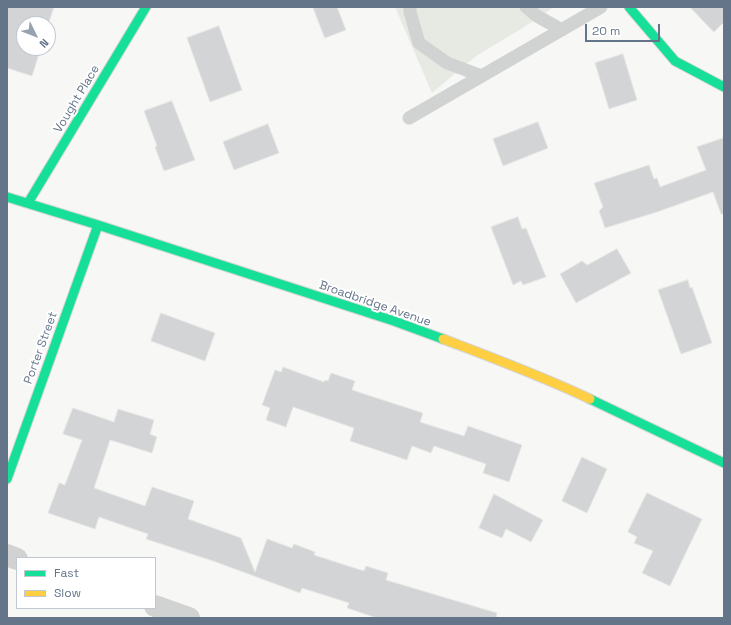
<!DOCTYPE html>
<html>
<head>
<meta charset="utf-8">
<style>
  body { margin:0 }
  #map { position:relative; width:731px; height:625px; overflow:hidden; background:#f7f7f5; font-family:"Space Grotesk",sans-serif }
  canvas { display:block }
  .frame { position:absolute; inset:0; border:8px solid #647489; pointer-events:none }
  .legend { position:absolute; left:16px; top:557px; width:140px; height:52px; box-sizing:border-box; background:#fff; border:1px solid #c1c7d0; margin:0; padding:5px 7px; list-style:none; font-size:12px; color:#647489 }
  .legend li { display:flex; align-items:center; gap:8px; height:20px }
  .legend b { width:20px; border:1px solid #c1c7d0 }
  .north { position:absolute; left:16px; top:16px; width:40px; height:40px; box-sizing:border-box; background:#fff; border:1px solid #c1c7d0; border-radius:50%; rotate:133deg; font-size:11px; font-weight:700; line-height:16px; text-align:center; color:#647489 }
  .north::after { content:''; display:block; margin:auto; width:14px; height:18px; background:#97a2af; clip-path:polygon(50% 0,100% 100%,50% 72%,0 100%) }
  .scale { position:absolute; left:585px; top:24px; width:75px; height:18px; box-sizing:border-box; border:2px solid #647489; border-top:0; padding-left:5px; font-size:12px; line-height:14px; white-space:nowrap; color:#647489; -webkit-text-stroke:3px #fff; paint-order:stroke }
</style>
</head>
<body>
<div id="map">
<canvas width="731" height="625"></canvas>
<div class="frame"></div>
<ul class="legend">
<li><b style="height:5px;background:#16e098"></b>Fast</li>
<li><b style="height:5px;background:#ffcf43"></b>Slow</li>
</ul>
<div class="north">N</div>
<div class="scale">20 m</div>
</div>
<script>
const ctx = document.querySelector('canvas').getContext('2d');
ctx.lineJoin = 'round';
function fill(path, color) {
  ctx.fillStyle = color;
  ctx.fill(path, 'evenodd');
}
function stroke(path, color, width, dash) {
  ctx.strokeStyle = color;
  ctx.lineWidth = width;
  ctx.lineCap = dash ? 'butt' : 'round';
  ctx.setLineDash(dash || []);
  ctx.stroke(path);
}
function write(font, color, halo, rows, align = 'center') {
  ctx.font = font + ' "Space Grotesk",sans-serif';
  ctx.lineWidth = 4;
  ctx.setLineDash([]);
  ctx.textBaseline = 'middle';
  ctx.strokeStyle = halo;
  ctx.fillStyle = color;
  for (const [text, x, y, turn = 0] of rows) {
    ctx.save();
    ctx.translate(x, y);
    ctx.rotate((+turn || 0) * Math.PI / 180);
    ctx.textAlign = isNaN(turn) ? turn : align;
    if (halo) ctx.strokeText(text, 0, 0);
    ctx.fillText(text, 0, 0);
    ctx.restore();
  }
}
fill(new Path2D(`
  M395,7h159l-33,22 -45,27 -44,37z`), '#e6eae3');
const building = new Path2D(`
  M7,7h47l-6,18v-1h-24v24h17l-9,28 -25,-8z
  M313,7h24l9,23 -21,8z
  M690,7h34v15l-10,10z
  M219,26l23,64 -32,12 -23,-64z
  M623,54l14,46 -28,9 -14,-46z
  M172,101l23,59 -31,11 -9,-24 2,-1 -13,-35z
  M538,122l10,26 -45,18 -10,-27z
  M268,124l11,29 -45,17 -11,-28z
  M724,138v76h-3l-8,-22 -56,20 -52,16 -6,-17 4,-4 -9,-24 55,-18 5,14 3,-1 3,9 46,-17 -9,-23z
  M518,217l4,12 4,-1 20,49 -23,8 -2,-4 -8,4 -22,-58z
  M617,249l14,24 -55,30 -16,-29 22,-13 5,4z
  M688,280l2,8 2,-1 20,56 -31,11 -23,-64z
  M161,313l54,20 -10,28 -54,-20z
  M283,367l41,15 1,-2 3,1 3,-8 24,8 -3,9 71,23 -3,9 44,14 4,-10 54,19 -13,37 -26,-9 3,-9 -52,-18 -3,7 -19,-7 -5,14 -57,-19 4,-13 -61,-21 -7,20 -20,-7 4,-12 -8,-3 13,-35 6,2z
  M73,408l41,14 4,-13 36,11 -4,14 7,3 -5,16 -42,-13 -16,48 51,18 7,-19 42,14 -6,18 53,19 14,34 12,-33 25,9 2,-4 21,8 -1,3 50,16 2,-5 22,7 -2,7 111,33 -1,5h-119l-30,-10 2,-5 -47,-15 -2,5 -84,-31 -70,-23 2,-5 -49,-17 -4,12 -47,-16 11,-30 6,2 17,-45 -19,-6z
  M582,457l25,12 -20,44 -25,-12z
  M647,493l55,26 -32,67 -28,-13 11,-22 -19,-8 3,-6 -9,-5z
  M494,494l49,26 -12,22 -25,-13 -4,9 -23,-10z`);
fill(building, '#d3d4d5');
stroke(building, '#e6e6e5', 1);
const fast = new Path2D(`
  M629,7l46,54 49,26
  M7,197l91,28 296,96 49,18
  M28,203l118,-196
  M590,399l134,64
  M7,479l91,-254`);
const slow = new Path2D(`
  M443,339c50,19 99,37 147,60`);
stroke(fast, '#d3d5d6', 11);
stroke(slow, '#d3d5d6', 11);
stroke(new Path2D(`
  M410,7v5l9,31 28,20 35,13
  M526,7l11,9 25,14
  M409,118l192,-111`), '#d1d2d2', 13);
stroke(new Path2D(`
  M7,555l10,4
  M155,606l34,12`), '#d1d2d2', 22);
stroke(fast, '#16e098', 9);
stroke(slow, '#ffcf43', 9);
write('12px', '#647489', '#fff', [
  ["Vought Place",77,99,-59],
  ["Broadbridge Avenue",375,304,19],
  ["Porter Street",41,348,-70]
]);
</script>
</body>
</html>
